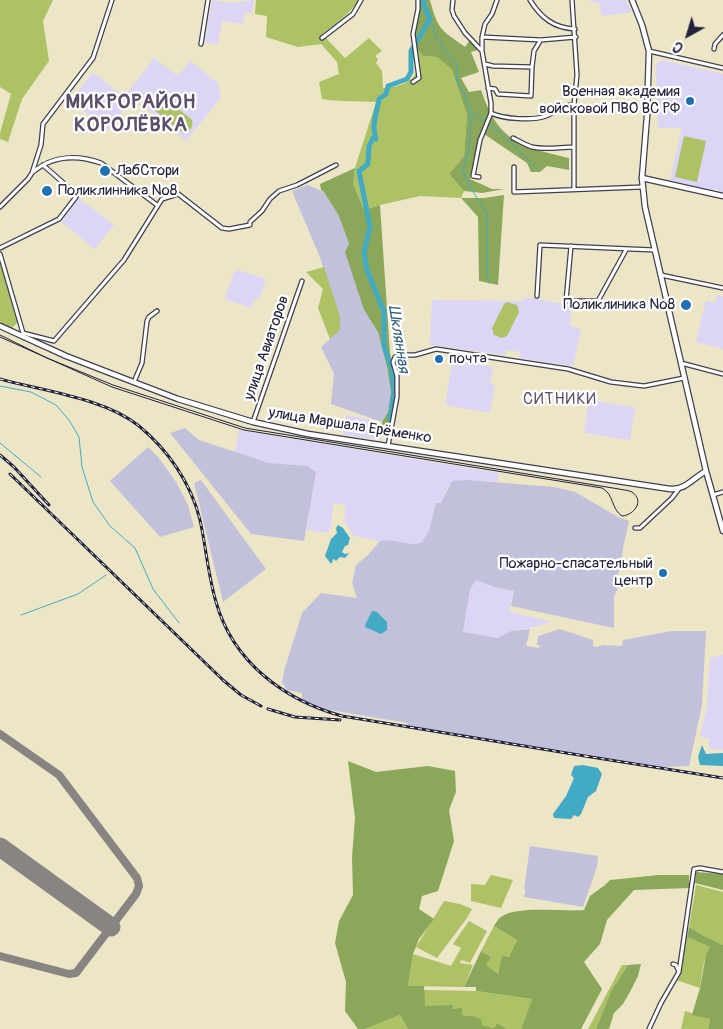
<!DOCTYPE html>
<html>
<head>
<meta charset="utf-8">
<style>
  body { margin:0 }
  #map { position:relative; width:723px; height:1029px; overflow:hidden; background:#ece6c7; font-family:Pangolin,sans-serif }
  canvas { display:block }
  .north { position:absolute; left:663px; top:10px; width:50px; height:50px; -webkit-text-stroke:4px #fff; paint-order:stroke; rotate:219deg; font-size:14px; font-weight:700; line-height:20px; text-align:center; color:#22223b }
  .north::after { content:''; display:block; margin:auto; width:18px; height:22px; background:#22223b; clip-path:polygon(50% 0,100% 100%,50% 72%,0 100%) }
</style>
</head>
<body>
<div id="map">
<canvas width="723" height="1029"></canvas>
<div class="north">С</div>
</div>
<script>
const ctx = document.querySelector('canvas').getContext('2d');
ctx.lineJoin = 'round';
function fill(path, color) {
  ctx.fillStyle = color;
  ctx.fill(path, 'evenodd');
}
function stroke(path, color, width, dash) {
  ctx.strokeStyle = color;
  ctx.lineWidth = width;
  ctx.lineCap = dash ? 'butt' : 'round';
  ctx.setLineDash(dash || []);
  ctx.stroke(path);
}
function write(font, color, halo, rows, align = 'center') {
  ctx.font = font + ' Pangolin,sans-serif';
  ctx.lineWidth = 4.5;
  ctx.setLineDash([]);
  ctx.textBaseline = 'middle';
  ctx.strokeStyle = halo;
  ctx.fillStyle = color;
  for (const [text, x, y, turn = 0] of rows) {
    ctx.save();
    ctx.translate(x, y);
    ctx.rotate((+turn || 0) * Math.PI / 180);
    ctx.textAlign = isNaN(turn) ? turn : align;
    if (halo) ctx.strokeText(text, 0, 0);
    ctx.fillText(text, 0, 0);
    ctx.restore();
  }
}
fill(new Path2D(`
  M212,0l21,3 21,-3 -2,13h-7l-2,11 -21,-3 -4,24 -13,-3z
  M590,0h36l6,12 -30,4 -3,-13 -8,-1z
  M154,58l24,18 12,-15 28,22 3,14 -35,44 -59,-48z
  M662,60l61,14v119l-4,-1 -2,-3 -2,-1 -3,3 -42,-11 12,-52h-24l-2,-64z
  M93,72l37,30 -23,29 -36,-31z
  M77,197l37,28 -19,24 -36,-29z
  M237,270l29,9 -6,18 -7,4 -2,7 -26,-9 9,-27h2z
  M717,295l6,1v53l-27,-7 10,-42 9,3z
  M525,297l46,8 -1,21 11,3 -8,37 -54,-8 1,-6 -13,-2 -3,5 -74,-10 2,-45 91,1z
  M453,359l40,8 -3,17 5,1 -5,28 -45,-8z
  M589,400l46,7 -5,33 -46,-7z
  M347,415l24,5 11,20 -39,-5z
  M239,430l260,43 -1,9 -13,-1 -36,4 -8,19 -5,-1 -7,28 -8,12 -9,1 -25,-4 -7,1 -26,-5 -10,-15 2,-16 -13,-2 -2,22 -3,8 -22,-3 3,-14 -2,-50 -38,-3 -34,-11z
  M476,579l19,8 19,4 -5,20 42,11 -21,6 -19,3 -13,7 -35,-6 7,-43z
  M723,655v95l-14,-1v-10l-9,-3 7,-29 3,-49z`), '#ddd5f6');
fill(new Path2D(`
  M308,185l16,7 15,24 10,28 15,66 14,22 9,35 4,25 -3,20 -6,10 -51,-18 3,-30 -13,-27 19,-17v-14l-21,-61 -27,-64z
  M185,428l14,12 70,23 38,3 9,6 -12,69 -53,-7 -81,-101z
  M148,447l10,10 18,25 12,23 6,22 -34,10 -50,-56z
  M201,480l65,89 -43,33 -29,-119z
  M467,480l87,7 21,5 43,25 11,4 -6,27 -2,17 -5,15 4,3 -6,14v31l-103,-22 3,-15 -19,-4 -19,-7 -6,9 -7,43 35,6 13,-7 19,-2 -4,17 13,2 1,-3h-3l1,-9 22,-7 33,11v6l4,1 6,-2 19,1 1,-6 49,-9h34l-4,74 -13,61 -25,1 -256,-41 -1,-3 -78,-13 -27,-10v-7l-15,-3 -5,-8 2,-11 18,-58 19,-20 36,5 -5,-15 4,-18 12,-10 12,-14 7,-1 25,4 9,-1 8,-12 7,-28h5l11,-22z
  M530,846l68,10 -1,11 -14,40 -59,-10 2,-8h-2z`), '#c2c1dc');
fill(new Path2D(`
  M0,0h53l-10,21 6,40 -27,38 -14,43 -8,-3v-6l11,-39 -11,-7z
  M256,0h103c-10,15 -23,23 -37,34l23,24 24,-20 13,13 -7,5 3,3 -2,4 6,8 1,17c11,0 31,-5 34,-18 2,-6 -2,-18 -3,-24l9,10 14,1 15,13 15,45 -3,41 -15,18 15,17 -3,7 -41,-2 -40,9 -16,5 -11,-26 2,-16 21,-66c-18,-1 -36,0 -54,-3l-3,-17 20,-8 -2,-12 -16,-18 -23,3 -32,-10 1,-21 -12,-2z
  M159,97l6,1 27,22c2,9 -3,10 -8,14l-31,-25 1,-8z
  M684,136l22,5 -9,41 -22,-5z
  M0,262l18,60 -7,7 -11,-5z
  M324,267l16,49v14l-10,9 -12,-31 5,-19 -17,-17z
  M507,302l10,3 2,7 -12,24 -5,2 -8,-3 -2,-7 12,-24z
  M491,875l22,5 -12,28 -30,-7v-17l14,1z
  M696,885l27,7v53l-19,-9 -15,-9z
  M444,901l16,3 12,5 -5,9 -30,40 -21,-11z
  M469,921l18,10 -17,32 -9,-3 -1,3 13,2 -9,22 -56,-1 5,-32 38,12 10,-18 -8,-4z
  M494,926l23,14 -8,17 -7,-2 -4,19 -13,-9 6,-8 -10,-6z
  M687,937l23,10c-7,13 -8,27 -10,41l-24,-8 4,-4 4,-37z
  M622,965h6l-17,26 -15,38h-8z
  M424,990l52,1 56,8 -11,30h-14l-10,-6 -3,5 -13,-3 -8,-9 -11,-1v-8l-10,2 -1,-4 -27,2z
  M685,1011l25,8 -2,10h-27z
  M400,1015l8,14h-43z`), '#adc165');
fill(new Path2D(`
  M418,0h12c8,30 10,29 35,47l5,-7 11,9 -10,3 8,20 -18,6 8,14 12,-2c18,52 38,56 88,68v12l-22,-4 -7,6h-9l-4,-9 -46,-31 -11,47 22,10h12l-22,4 -18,-2 -15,-17 15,-18 3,-41 -15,-45 -15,-13 -14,-1 -9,-10z
  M355,168l-2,16 11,26 16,-5 10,148 6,26v20l-9,36 -6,-6 1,-7 6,-10 3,-20 -4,-25 -9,-35 -14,-22 -19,-58 4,-8 -10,-28 -15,-24 -3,-2 -1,-6z
  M504,195l-6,90 -19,-4 -1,-64 -17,-19h23z
  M348,761l28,11 52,-6 27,5 1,21 -7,18 5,31 -16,50 -16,5 -3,13 15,10 -15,20 -6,15 -5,32h16l1,20 27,-1 1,4 9,-2v8l11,1 8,3 1,6 12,3 3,-5 10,6h-99l-8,-14 -35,14h-7l-13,-18 1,-29 -11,-39 4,-22 14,-26 -1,-38 3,-39z
  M696,872l27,2v16l-28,-7z
  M659,875h30v13l-55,2 -27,30 -7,24 -16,18 18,27 -21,40h-60l11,-30 -56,-8v-4h-12l17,-36 10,6 -5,8 12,9 4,-19 7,2 8,-17 -23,-14c2,-3 4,-7 7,-9 16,-12 62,-5 83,-7l6,-14 15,-11 5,-5z
  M689,927l15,9 19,9v84h-15l2,-10 -18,-4 8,-27 6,-33 4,-8 -23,-10z
  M641,964l-3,12 -7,14 -8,14 -9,9 -5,16h-13l15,-38 17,-26z`), '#8aa75a');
fill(new Path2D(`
  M338,525l5,3 7,10 -2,7 -3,1 -3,6 3,2 4,-1 -4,5 -5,-1 -4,4 -2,-2 -2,1 1,1 -2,3 -6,-8 6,-17 6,-6 -1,-5z
  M372,611l5,1 10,10v8l-6,4 -16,-7 1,-4z
  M702,745l4,9 17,-1v13l-23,-1 -2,-8z
  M583,765l15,3 4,6 -6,17 -8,6 -7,17 -3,3 -4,-2 -3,4 -17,-1 -1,-4 13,-18 8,-18 -3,-3 3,-9z`), '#43aac3');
stroke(new Path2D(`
  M430,19l5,15 6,10 16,21v17l7,11 7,21 -2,35 -6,21 6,16 18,27v61l2,9
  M472,114c25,12 45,35 64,54
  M0,386l31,6 25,13 13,15 10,17 3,30 11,35 17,24 25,22 18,41 26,34
  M0,443l41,34
  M21,615l57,-21 28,-19`), '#43aac3', 1);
stroke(new Path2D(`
  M390,419l4,-26 -2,-23 -8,-24v-34l-17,-42 -3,-17 6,-26 -11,-56 9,-7 1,-18 4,-8 3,1c-5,-14 1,-26 3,-40l7,-5 2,-8 19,-7 4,-7v-21l19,-32 -5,-11 -2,-8`), '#43aac3', 5);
stroke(new Path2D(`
  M0,734l59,41 78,103 2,8 -3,8 -60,79 -7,1 -69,-18`), '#878481', 8);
stroke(new Path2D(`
  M0,847l111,80`), '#878481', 19);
const minor = new Path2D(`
  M453,0l-1,10 2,6 11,17 17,18 9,52v10l-11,27 -7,36 6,1
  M497,0l-5,14 -7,10 -3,13 59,3 35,-3
  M530,0c11,18 24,28 45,29
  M572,0l5,75 -3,30v84
  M322,38l31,-24 8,-14
  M201,44l7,-44
  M482,49v-12
  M714,49l1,-5 8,-9
  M649,51l74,17
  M485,64l8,2 39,1 2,-16 6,-10
  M413,82l6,-4 -6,-44 5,-25v-9
  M488,88l7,1 3,5 33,2 1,-29
  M491,113c12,6 42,8 55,3 11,-4 14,-12 28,-11
  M513,138c6,3 13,7 19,9 14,3 28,0 42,0
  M514,167v25l128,-5
  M33,172c20,-17 45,-17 68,-9l56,42
  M0,207l28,-28 4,-6 9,-28 2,-21 50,-66 19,-58
  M571,246l-5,55h32l28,-51
  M0,248l59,-29 17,-22v-3l-33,-29
  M0,254l23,79
  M661,275l62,13
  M537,296l3,-51 114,5
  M23,333l31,8 70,-81 38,-61 13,-4 2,-2 45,35 7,1 21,-4v-3l12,-11 8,-12 9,-8 18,-6 39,-20
  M681,363l42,11
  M134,382l8,-19 5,-42 2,-4 8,-6
  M253,422l49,-141
  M388,446l9,-49v-21l-4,-14 2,-5 5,-2h15l21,-6 132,20 43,13 33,4 40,-8
  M713,495l10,-3
  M635,528h5l32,-30 6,-8
  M679,972l15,-103 6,-1 23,4
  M649,1029l12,-26 18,-31 -3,-7 -3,-1`);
const tertiary = new Path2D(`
  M642,178l81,18`);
const secondary = new Path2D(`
  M632,0l10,25 7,26 -2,65 -5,62 3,29 61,264 17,60
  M0,326l66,30 57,22 55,21 75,23 55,12 362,55c16,1 23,-11 36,-18`);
stroke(minor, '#403f50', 5.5);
stroke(tertiary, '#403f50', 7);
stroke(secondary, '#403f50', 7);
stroke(minor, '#fff', 3);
stroke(tertiary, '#fff', 4.5);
stroke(secondary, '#fff', 4.5);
stroke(new Path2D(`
  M0,335l47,23 66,27 132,43 374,61c4,1 9,1 13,3 13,9 2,23 -10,24 -11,-7 -8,-22 -20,-28l-358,-58 -132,-43 -112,-50`), '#22223b', 1);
const rail = new Path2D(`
  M0,379c43,12 104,19 139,47 29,24 52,57 61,94 6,27 8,55 16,82 17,60 68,98 126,114l249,41
  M0,455l14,12 35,38
  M10,474l213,206 18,15 20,11
  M268,709l27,8 45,3
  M585,756l138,22`);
stroke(rail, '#22223b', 3);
stroke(rail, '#fff', 1, [4]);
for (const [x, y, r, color] of [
  [690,101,5,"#1f6fb2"],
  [105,171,6,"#1f6fb2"],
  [47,191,6,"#1f6fb2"],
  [686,305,6,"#1f6fb2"],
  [439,359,5,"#1f6fb2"],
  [663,573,5,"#1f6fb2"]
]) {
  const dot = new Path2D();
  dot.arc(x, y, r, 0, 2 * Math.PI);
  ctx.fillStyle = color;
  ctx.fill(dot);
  stroke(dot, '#fff', 2);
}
write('15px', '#22223b', '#fff', [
  ["Военная академия",680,92],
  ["войсковой ПВО ВС РФ",680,109],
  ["ЛабСтори",116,171,"left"],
  ["Поликлинника №8",58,191,"left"],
  ["Поликлиника №8",675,305],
  ["почта",449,359,"left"],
  ["Пожарно-спасательный",653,564],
  ["центр",653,581]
], 'right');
write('15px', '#22223b', '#fff', [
  ["улица Авиаторов",267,348,-71],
  ["улица Маршала Ерёменко",350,426,9]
]);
write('italic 16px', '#315f78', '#fff', [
  ["Шклянная",398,339,81]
]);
ctx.letterSpacing = '1px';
write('16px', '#5c4d69', '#fff', [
  ["СИТНИКИ",560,400]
]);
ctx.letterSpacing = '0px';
ctx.letterSpacing = '1px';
write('bold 20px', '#5c4d69', '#fff', [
  ["МИКРОРАЙОН",131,103],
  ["КОРОЛЁВКА",131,126]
]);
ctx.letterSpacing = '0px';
</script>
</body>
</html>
